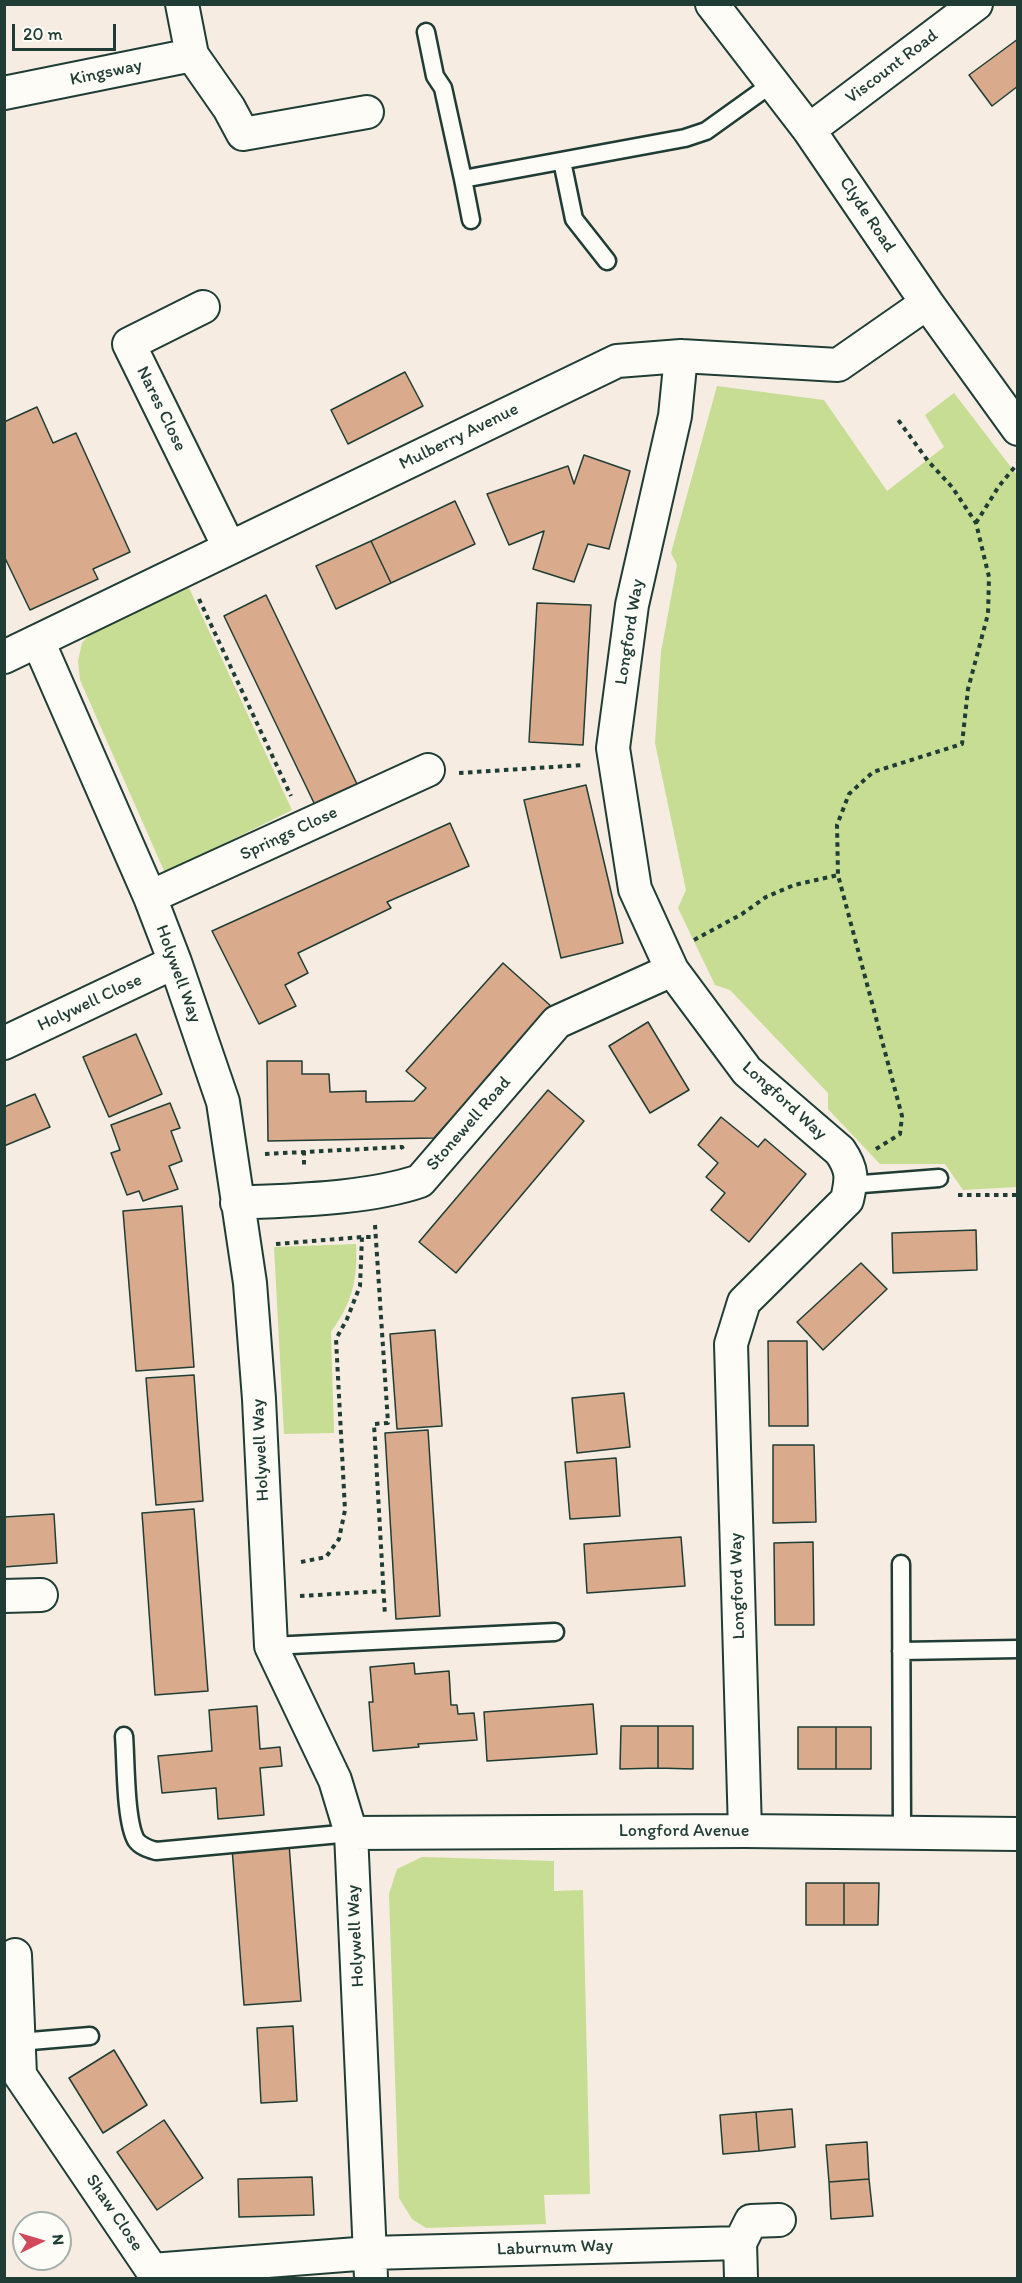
<!DOCTYPE html>
<html>
<head>
<meta charset="utf-8">
<style>
  body { margin:0 }
  #map { position:relative; width:1022px; height:2283px; overflow:hidden; background:#f6ece2; font-family:Itim,sans-serif }
  canvas { display:block }
  .frame { position:absolute; inset:0; border:6px solid #1f3d34; pointer-events:none }
  .north { position:absolute; left:12px; top:2211px; width:60px; height:60px; box-sizing:border-box; background:#fdfcf7; border:2px solid #a4b0a9; border-radius:50%; rotate:85deg; font-size:16px; font-weight:700; line-height:24px; text-align:center; color:#1f3d34 }
  .north::after { content:''; display:block; margin:auto; width:21px; height:27px; background:#d1495b; clip-path:polygon(50% 0,100% 100%,50% 72%,0 100%) }
  .scale { position:absolute; left:12px; top:24px; width:104px; height:27px; box-sizing:border-box; border:3px solid #1f3d34; border-top:0; padding-left:8px; font-size:18px; line-height:21px; white-space:nowrap; color:#1f3d34; -webkit-text-stroke:4px #fdfcf7; paint-order:stroke }
</style>
</head>
<body>
<div id="map">
<canvas width="1022" height="2283"></canvas>
<div class="frame"></div>
<div class="north">N</div>
<div class="scale">20 m</div>
</div>
<script>
const ctx = document.querySelector('canvas').getContext('2d');
ctx.lineJoin = 'round';
function fill(path, color) {
  ctx.fillStyle = color;
  ctx.fill(path, 'evenodd');
}
function stroke(path, color, width, dash) {
  ctx.strokeStyle = color;
  ctx.lineWidth = width;
  ctx.lineCap = dash ? 'butt' : 'round';
  ctx.setLineDash(dash || []);
  ctx.stroke(path);
}
function write(font, color, halo, rows, align = 'center') {
  ctx.font = font + ' Itim,sans-serif';
  ctx.lineWidth = 5;
  ctx.setLineDash([]);
  ctx.textBaseline = 'middle';
  ctx.strokeStyle = halo;
  ctx.fillStyle = color;
  for (const [text, x, y, turn = 0] of rows) {
    ctx.save();
    ctx.translate(x, y);
    ctx.rotate((+turn || 0) * Math.PI / 180);
    ctx.textAlign = isNaN(turn) ? turn : align;
    if (halo) ctx.strokeText(text, 0, 0);
    ctx.fillText(text, 0, 0);
    ctx.restore();
  }
}
fill(new Path2D(`
  M717,386l107,14 63,91 57,-44 -19,-32 29,-22 63,82v712l-54,3 -18,-26h-65l-52,-55v-16l-98,-103 -15,-5 -37,-77 8,-18 -31,-147 6,-91 16,-87 -6,-12z
  M189,588l103,222 -127,63 -85,-193 -2,-19 4,-18 13,-15z
  M356,1244c2,35 -4,59 -25,88l3,101 -50,1 -10,-187z
  M422,1857l132,4v30l29,-1 7,304 -46,1 2,29 -120,4 -14,-9 -13,-21 -10,-304 8,-25z`), '#c6dd93');
const building = new Path2D(`
  M1018,39v47l-26,20 -23,-31z
  M405,372l18,34 -75,38 -17,-34z
  M37,407l16,36 23,-10 54,119 -37,17 5,10 -68,31 -26,-54v-134z
  M584,455l46,16 -21,78 -21,-5 -14,38 -41,-13 11,-38 -35,14 -22,-51 81,-28 6,18z
  M455,501l20,43 -84,39 -20,-42z
  M371,541l20,42 -55,26 -20,-43z
  M266,595l91,189 -42,21 -91,-189z
  M537,603l54,2 -8,140 -54,-3z
  M586,785l37,158 -62,15 -37,-158z
  M450,823l19,43 -82,36 4,6 -93,45 10,20 -23,12 11,21 -37,18 -47,-93z
  M503,963l49,44 -118,131 -166,3 -1,-80h35v13h27l1,18 36,-1v11l48,-1 12,-13 -20,-17z
  M648,1022l41,68 -39,23 -41,-67z
  M136,1034l26,60 -53,23 -26,-60z
  M548,1090l36,31 -128,152 -37,-31z
  M35,1094l15,33 -46,19v-39z
  M170,1103l10,25 -9,3 11,30 -13,5 9,23 -35,12 -4,-10 -12,4 -16,-42 9,-3 -9,-25z
  M721,1117l37,30 7,-8 41,35 -57,68 -38,-32 14,-17 -19,-16 12,-14 -20,-18z
  M182,1206l12,161 -58,4 -13,-160z
  M976,1230l1,40 -84,3 -1,-40z
  M861,1263l26,26 -64,61 -26,-28z
  M435,1330l7,96 -45,3 -7,-95z
  M768,1341h39l1,85h-39z
  M194,1375l9,126 -47,4 -10,-127z
  M624,1393l6,54 -53,6 -5,-55z
  M428,1430l12,186 -44,3 -11,-186z
  M773,1445h41l2,77 -43,1z
  M616,1458l4,58 -50,3 -5,-57z
  M194,1509l14,182 -53,4 -13,-182z
  M54,1514l3,49 -53,4v-50z
  M681,1537l4,49 -98,7 -3,-49z
  M813,1542l1,83h-39l-1,-82z
  M414,1663l1,11 34,-3 2,34h6l1,9 16,-1 3,27 -59,4 1,3 -46,4 -4,-49h4l-3,-35z
  M593,1704l4,50 -110,7 -3,-49z
  M257,1706l3,43 20,-2 2,19 -22,2 4,47 -46,4 -2,-31 -54,5 -4,-37 54,-5 -3,-41z
  M621,1726h37v42l-38,1z
  M658,1726h35v43l-35,-1z
  M798,1727h38v42h-38z
  M836,1727h35v42h-35z
  M289,1844l12,157 -57,4 -12,-157z
  M806,1883h38v42h-38z
  M844,1883h35l-1,42h-34z
  M293,2026l4,75 -36,2 -4,-75z
  M114,2050l33,55 -44,28 -34,-55z
  M792,2109l3,38 -36,4 -3,-39z
  M756,2112l3,39 -36,3 -3,-39z
  M164,2120l39,58 -46,32 -40,-58z
  M867,2142l2,37 -40,3 -3,-37z
  M312,2177l2,38 -75,2 -1,-38z
  M869,2179l4,37 -42,3 -2,-37z`);
fill(building, '#daaa8d');
stroke(building, '#1f3d34', 1.5);
const lane = new Path2D(`
  M426,32l9,44 8,12 20,91 222,-41 21,-7 67,-48
  M562,161l12,58 33,42
  M463,179l8,41
  M850,1185l89,-7
  M901,1564l1,268
  M271,1646l284,-14
  M901,1651l117,-2
  M124,1736c2,24 1,85 12,104 5,7 13,9 20,11l195,-18
  M19,2042l71,-6`);
const street = new Path2D(`
  M712,4l97,126 118,173 91,126
  M192,55l37,53 14,26 124,-22
  M4,93l188,-38 -10,-51
  M809,130l167,-126
  M203,307l-74,37 100,203
  M681,356l-6,60 -43,189 -19,143 22,141 37,81 75,101 93,80c13,19 12,27 7,49l-103,102 -13,42 14,487
  M38,641l112,256 25,65 48,140 27,181 9,116 12,247 64,134 16,53 20,445
  M4,657l613,-296 64,-5 157,9 89,-62
  M150,897l278,-127
  M4,1043l171,-81
  M237,1203c56,-3 130,-4 183,-22l137,-159 115,-52
  M4,1596l37,-1
  M351,1833l394,-2 273,3
  M15,1955l5,120 132,195 218,-17 370,-10 11,-22 28,-1
  M740,2243l1,35`);
stroke(lane, '#1f3d34', 21);
stroke(street, '#1f3d34', 36);
stroke(new Path2D(`
  M976,523l23,-37 19,-23
  M199,599l92,197
  M459,773l124,-8
  M694,940l48,-26 24,-17 28,-12 44,-10
  M876,1149l24,-15 2,-18 -64,-241 -1,-50 12,-31 24,-22 89,-28 6,-55 20,-75 1,-37 -13,-54 -24,-36 -24,-26 -32,-44
  M304,1151v15
  M265,1154l137,-7 1,2
  M958,1195h60
  M375,1225l13,198 -14,1 11,192
  M276,1244l86,-7
  M301,1562l25,-5 13,-18 6,-29 -9,-171 11,-20 13,-33 2,-49h13
  M300,1596l83,-5`), '#1f3d34', 4, [4.5, 4.5]);
stroke(lane, '#fdfcf7', 16);
stroke(street, '#fdfcf7', 32);
write('18px', '#1f3d34', '#fdfcf7', [
  ["Viscount Road",892,67,-37],
  ["Kingsway",106,73,-12],
  ["Clyde Road",867,215,56],
  ["Nares Close",161,409,64],
  ["Mulberry Avenue",459,437,-26],
  ["Longford Way",630,632,-81],
  ["Springs Close",289,834,-25],
  ["Holywell Way",178,974,70],
  ["Holywell Close",90,1003,-25],
  ["Longford Way",784,1101,42],
  ["Stonewell Road",469,1124,-49],
  ["Holywell Way",261,1450,-93],
  ["Longford Way",738,1586,-92],
  ["Longford Avenue",684,1831],
  ["Holywell Way",356,1936,-93],
  ["Shaw Close",114,2213,56],
  ["Laburnum Way",555,2248,-2]
]);
</script>
</body>
</html>
